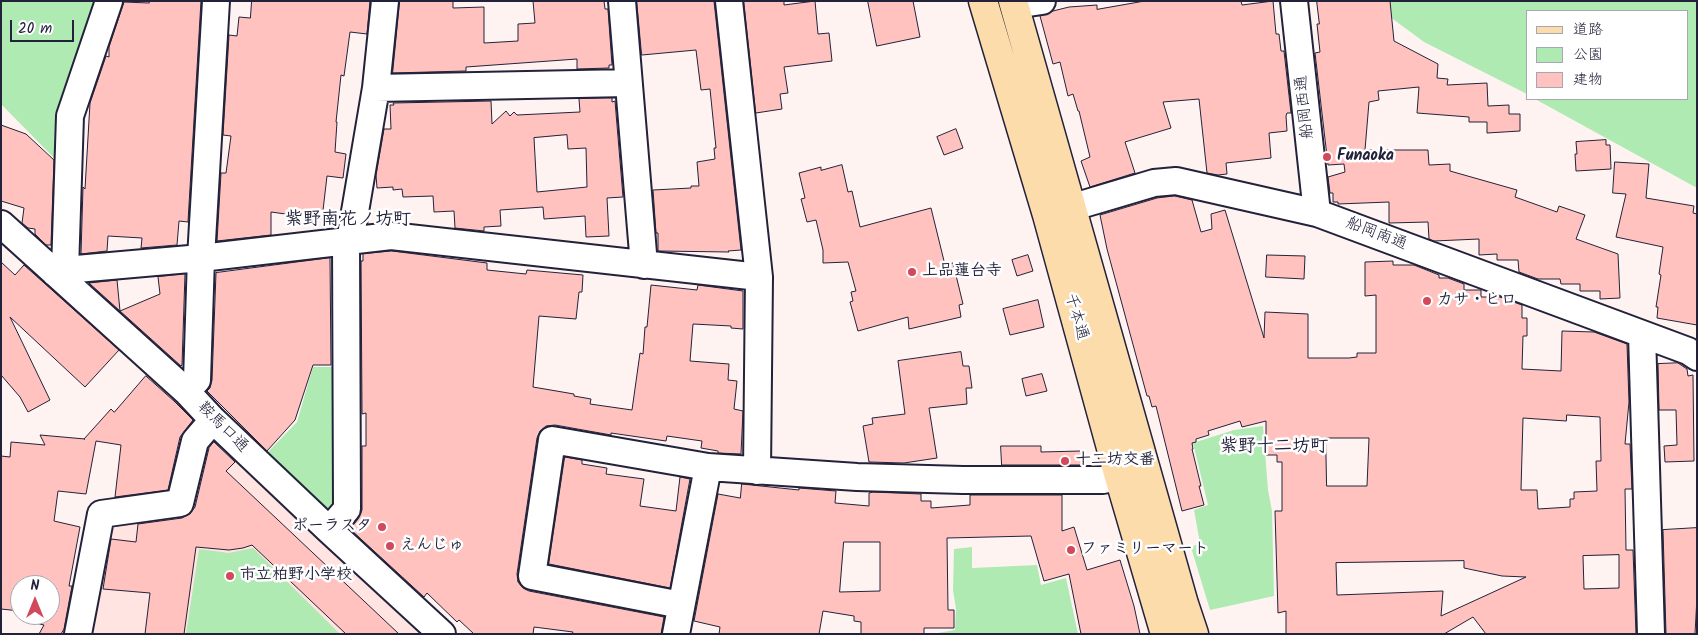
<!DOCTYPE html>
<html>
<head>
<meta charset="utf-8">
<style>
  body { margin:0 }
  #map { position:relative; width:1698px; height:635px; overflow:hidden; background:#fff3f2; font-family:Kalam,"Klee One",sans-serif }
  canvas { display:block }
  .frame { position:absolute; inset:0; border:2px solid #22223b; pointer-events:none }
  .legend { position:absolute; left:1526px; top:10px; width:162px; height:90px; box-sizing:border-box; background:#fff; border:1px solid #a7a7b1; margin:0; padding:6px 9px; list-style:none; font-size:15px; color:#22223b }
  .legend li { display:flex; align-items:center; gap:10px; height:25px }
  .legend b { width:25px; border:1px solid #a7a7b1 }
  .north { position:absolute; left:10px; top:575px; width:50px; height:50px; box-sizing:border-box; background:#fff; border:1px solid #a7a7b1; border-radius:50%; rotate:0deg; font-size:14px; font-weight:700; line-height:20px; text-align:center; color:#22223b }
  .north::after { content:''; display:block; margin:auto; width:18px; height:22px; background:#d1495b; clip-path:polygon(50% 0,100% 100%,50% 72%,0 100%) }
  .scale { position:absolute; left:10px; top:20px; width:64px; height:22px; box-sizing:border-box; border:2px solid #22223b; border-top:0; padding-left:6px; font-size:15px; line-height:18px; white-space:nowrap; color:#22223b; -webkit-text-stroke:4px #fff; paint-order:stroke }
</style>
</head>
<body>
<div id="map">
<canvas width="1698" height="635"></canvas>
<div class="frame"></div>
<ul class="legend">
<li><b style="height:6px;background:#fddcac"></b>道路</li>
<li><b style="height:14px;background:#aeeab1"></b>公園</li>
<li><b style="height:14px;background:#ffc2be"></b>建物</li>
</ul>
<div class="north">N</div>
<div class="scale">20 m</div>
</div>
<script>
const ctx = document.querySelector('canvas').getContext('2d');
ctx.lineJoin = 'round';
function fill(path, color) {
  ctx.fillStyle = color;
  ctx.fill(path, 'evenodd');
}
function stroke(path, color, width, dash) {
  ctx.strokeStyle = color;
  ctx.lineWidth = width;
  ctx.lineCap = dash ? 'butt' : 'round';
  ctx.setLineDash(dash || []);
  ctx.stroke(path);
}
function write(font, color, halo, rows, align = 'center') {
  ctx.font = font + ' Kalam,"Klee One",sans-serif';
  ctx.lineWidth = 5;
  ctx.setLineDash([]);
  ctx.textBaseline = 'middle';
  ctx.strokeStyle = halo;
  ctx.fillStyle = color;
  for (const [text, x, y, turn = 0] of rows) {
    ctx.save();
    ctx.translate(x, y);
    ctx.rotate((+turn || 0) * Math.PI / 180);
    ctx.textAlign = isNaN(turn) ? turn : align;
    if (halo) ctx.strokeText(text, 0, 0);
    ctx.fillText(text, 0, 0);
    ctx.restore();
  }
}
fill(new Path2D(`
  M213,430l207,204h-334l26,-113 76,-12 11,-65z`), '#ffe4e2');
fill(new Path2D(`
  M1,1h101l-45,160 -56,-57z
  M1375,1h322v187l-162,-89h152v-88h-160v83l-103,-52 -46,-34z
  M313,367h22l-1,143 -6,5 -63,-60 32,-33z
  M1263,426l5,64 4,21 2,85 -64,14 -19,-63 9,-4 -6,-33 14,-5 -15,-62 41,-13z
  M972,547v21l65,-3 4,20 25,-7 12,56h-146l23,-4 1,-21 -3,-19 1,-41z
  M253,548l87,86h-154l13,-85 30,4z`), '#aeeab1');
const building = new Path2D(`
  M149,1h52l-13,221 -9,-1 -2,24 -36,3 1,-10 -34,-2 -1,15 -26,3 2,-67 2,2 5,-86 16,-47 3,1v-10l15,-45 25,1z
  M252,1h118l-3,33 -17,-2 -6,44 -3,-1 -5,47h1l-2,30 11,2 -3,24 -16,-2 -5,43 -51,-7v23l-54,6 4,-68h5l5,-37 -8,-1 6,-100 8,1 2,-19 11,1z
  M400,1h53v7l31,-1v36l34,-2v-17l17,-1 -2,-22h71l1,8h3l4,56h-3v3l-32,1v-10l-111,8v4l-73,2z
  M637,1h77l27,249 -13,1 1,1 -71,-1v-18h-2l-3,-43 38,-2v-2h8l-2,-24 18,-3 -1,-11h2l-6,-59 -9,1 -5,-40 -54,5z
  M744,1h40v4l31,-4 3,33 11,-1 3,28 -48,6 4,26 -8,1 2,15 -26,4z
  M868,1h45l7,36 -43,9z
  M1145,1h96l1,4 31,-4 3,33h3l2,17h3l7,62h-4l-1,3 1,15 -18,2 2,25 -45,5 1,11 -9,1 -11,-2 -8,-74 -36,3 8,26 -46,14 10,31 -45,14 -9,-26 9,-4 -11,-46h-1l-5,-17 -5,2 -8,-34 -7,2 -13,-48 13,-5 16,-4 28,-2v4z
  M1317,1h73l4,40 44,23 -1,14 11,1 -1,6 40,-2 1,23 21,-1v9h11v17l-33,2v-11h-18v-5l-52,-4 2,-26 -41,4 1,9 -10,2 -4,48h63l1,15 21,-1v7l67,19 -2,7 42,15 2,-6 26,9 -9,24 42,15 2,44 -20,1v-8h-20v-7h-19l-1,-5h-22l-19,-7 -1,-12h-21v-6l-18,1v-16l-45,2 -5,-2 -1,-17 -39,1v-21l-51,2v-2h-5v-9h-3l-2,-16 17,-5 -1,-8 -16,1 -13,-112 5,-1 -3,-28h2z
  M612,98v4l3,-1 8,96 -16,1 2,38 -23,1 -1,-21 -41,3 -1,-12 -43,3 1,16 -17,1v4l-29,-3 -1,-17 -20,1 -1,-16 -30,1 -1,-8 -9,1v-3l-16,1 -1,-13 8,-46h7l-1,-24h4l-1,-2 98,-2 1,23 14,-13 4,5 4,-4 3,3 63,-3 -1,-13zM567,135l1,14 18,-1 1,39 -50,5 -3,-54z
  M1,125l25,9 28,26 -3,85h-5l-11,-11v-5l-7,-1 -6,-5 2,-15 -23,-7z
  M956,129l7,19 -19,7 -7,-18z
  M1606,140v5h4l1,24 -35,2 -1,-17h2l-1,-12z
  M1615,162l34,2 -3,34 48,8 -1,7 4,1v111l-40,-7 1,-11h-2l5,-32 -2,-1 4,-27 -47,-10 10,-43 -13,-1z
  M842,165l6,27 4,-1 8,36 71,-19 14,57 8,-2 10,41 -4,1 2,12 -52,12 -1,-12 -50,14 -8,-29 3,-1 -2,-9 5,-1 -8,-29 -25,1v-13l-7,-30 -9,2 -6,-23 4,-1 -6,-25 22,-6v3z
  M1175,196l17,4 9,32 11,-3 -1,-15 14,-4 39,128 1,-26 43,2v44h41l8,-1v-4h19v-58l-11,1v-34l28,-1v4h21l25,10v3h9l16,6v6h17v7h19l22,8v13h5v18h-4l-1,33 39,2 1,-40 32,1 33,12 2,58 -4,42h5l2,45h-7l1,61h7l3,84h-150l-13,-17 -29,17h-158v-23l-8,2 -3,-102h7v-49h-5v-7h-11v-34l-24,6 -2,-6 -32,10 1,4 -13,4v3l-4,1 1,6h-1l9,37h-2l5,19 -22,6 -26,-105 -4,1 -3,-11h-2l-40,-147 -7,-34 57,-17zM1567,415l33,2 1,44h-5l1,30 -23,1v7h-4v8l-32,2 -1,-19h-16l2,-72 43,3zM1326,438h43l-2,48h-40zM1619,555v33l-35,1 -1,-33zM1464,561v7l38,8 24,1 -85,39 2,-25 -106,4 -1,-32z
  M392,251l95,12v7l39,4 1,-4 56,5 -1,17h-3l-3,27 -37,-3 -6,71 41,7v2l17,3 -1,5 42,6 8,-57 3,1 2,-27h2l4,-42 46,5 1,-5 45,6v38l-12,-1v-2l-38,-2 -3,37 39,3 -1,16 9,1 -3,28 9,2 -2,43 -23,-1v-2l-17,-3 1,-7 -35,-5 -1,5 -55,-8v2l-56,-10 -9,1 -6,5 -3,7 -20,136 1,8 5,6 6,3 135,26 -3,17h-89l1,-2 -39,-5 -1,7h-59l-15,-14 -2,2 -30,-29 -3,4 -74,-68 8,-10 4,-9v-64h4v-33l-4,1 -1,-153h2v-7z
  M1028,255l5,16 -16,5 -5,-16z
  M1267,255l38,1 -1,23 -38,-2z
  M330,258l1,107h-18l-18,55 -28,31 -60,-60 3,-3 2,-8 4,-107z
  M1,262l14,13 9,-10 95,85 -34,37 -75,-70 40,83 -22,12 -8,-15 -19,-22z
  M185,274l-3,91 -1,1 -92,-83 28,-3 3,31 40,-17 -2,-17z
  M1038,300l6,27 -34,8 -7,-26z
  M961,352l2,14h6l3,22h-6l1,16 -38,4 8,50 -33,5 -35,-1 -6,-36 10,-2 -1,-6 33,-4 -7,-53z
  M1678,363l9,6 1,7 5,-1 1,86 -29,1 -1,-16 13,-1 -1,-35h-17l-1,-46z
  M1042,374l5,17 -21,5 -4,-17z
  M146,376l29,26 18,18 -13,17 -12,53 -53,7 6,-52 -25,-4 -10,53 -28,-3 -4,30 26,6 -11,59h3l-8,43 -3,5h-22l5,-9 -18,-4 1,-6h23v-30h-30v26l-19,-2v-153l9,1 1,-15 34,3 -5,-10 45,4h-1l27,-30 3,3z
  M214,442l21,20 -9,9 173,163h-53l-94,-89 -9,3 -14,2 -33,-3 -12,87h-39l5,-41 -47,-4 8,-50 25,3 2,-18 44,-6 8,-4 5,-7 14,-59z
  M1001,446h40v6l40,-1v14h-79z
  M565,457l17,3v4l25,4 -1,6 38,5 -4,27 36,5 4,-34 10,2 -20,109 -121,-24z
  M742,484l57,6v-2l37,3 -1,12 34,3v-13l4,-1 48,2v7h10v7l39,-3v-10h92v36l12,-4 13,43 33,-10 14,46 6,28h-59l-12,-60 -25,7 -13,-45 -84,2 1,72h6v18h-30v6h-63v-12l-7,-1v-5l-31,-5 -4,23h-100l1,-7 -26,-6 24,-127 22,4zM844,542h36v49l-40,1z
  M1697,528v69l-2,37h-29l-3,-104z`);
fill(building, '#ffc2be');
stroke(building, '#22223b', 1);
const minor = new Path2D(`
  M622,1l22,264
  M729,1l30,276 -2,194
  M1294,1l23,212
  M1015,5l27,-4
  M376,88l252,-5
  M1050,214l104,-31 22,-2 141,32 371,138 9,6
  M1,224l185,167 27,29 116,110 113,104
  M350,241l26,-153 9,-87
  M65,270l5,-154 39,-115
  M55,273l10,-3 136,-12 190,-22 368,41
  M1642,334l9,300
  M186,391l11,-11 4,-122 15,-257
  M329,530l18,-21 -1,-267
  M681,605l-149,-29 20,-136 156,27 149,10 106,3h140l38,-9
  M78,634l23,-120 79,-11 15,-62 18,-21
  M676,634l32,-167`);
const major = new Path2D(`
  M983,1l64,214 72,262 46,157
  M1013,1l171,603 10,30`);
stroke(minor, '#22223b', 30);
stroke(major, '#22223b', 31);
stroke(minor, '#fff', 26);
stroke(major, '#fddcac', 28);
for (const [x, y, r, color] of [
  [1327,157,5,"#d1495b"],
  [912,272,5,"#d1495b"],
  [1427,301,5,"#d1495b"],
  [1065,461,5,"#d1495b"],
  [382,527,5,"#d1495b"],
  [390,546,5,"#d1495b"],
  [1071,550,5,"#d1495b"],
  [230,576,5,"#d1495b"]
]) {
  const dot = new Path2D();
  dot.arc(x, y, r, 0, 2 * Math.PI);
  ctx.fillStyle = color;
  ctx.fill(dot);
  stroke(dot, '#fff', 2);
}
write('16px', '#22223b', '#fff', [
  ["船岡西通",1306,107,-96],
  ["船岡南通",1376,235,21],
  ["千本通",1075,317,74],
  ["鞍馬口通",222,428,45]
]);
write('bold 16px', '#22223b', '#fff', [
  ["Funaoka",1337,157],
  ["上品蓮台寺",922,272],
  ["カサ・ヒロ",1437,301],
  ["十二坊交番",1075,461],
  ["ポーラスタ",372,527,"right"],
  ["えんじゅ",400,546],
  ["ファミリーマート",1081,550],
  ["市立柏野小学校",240,576]
], 'left');
write('bold 18px', '#22223b', '#fff', [
  ["紫野南花ノ坊町",348,221],
  ["紫野十二坊町",1274,448]
]);
</script>
</body>
</html>
